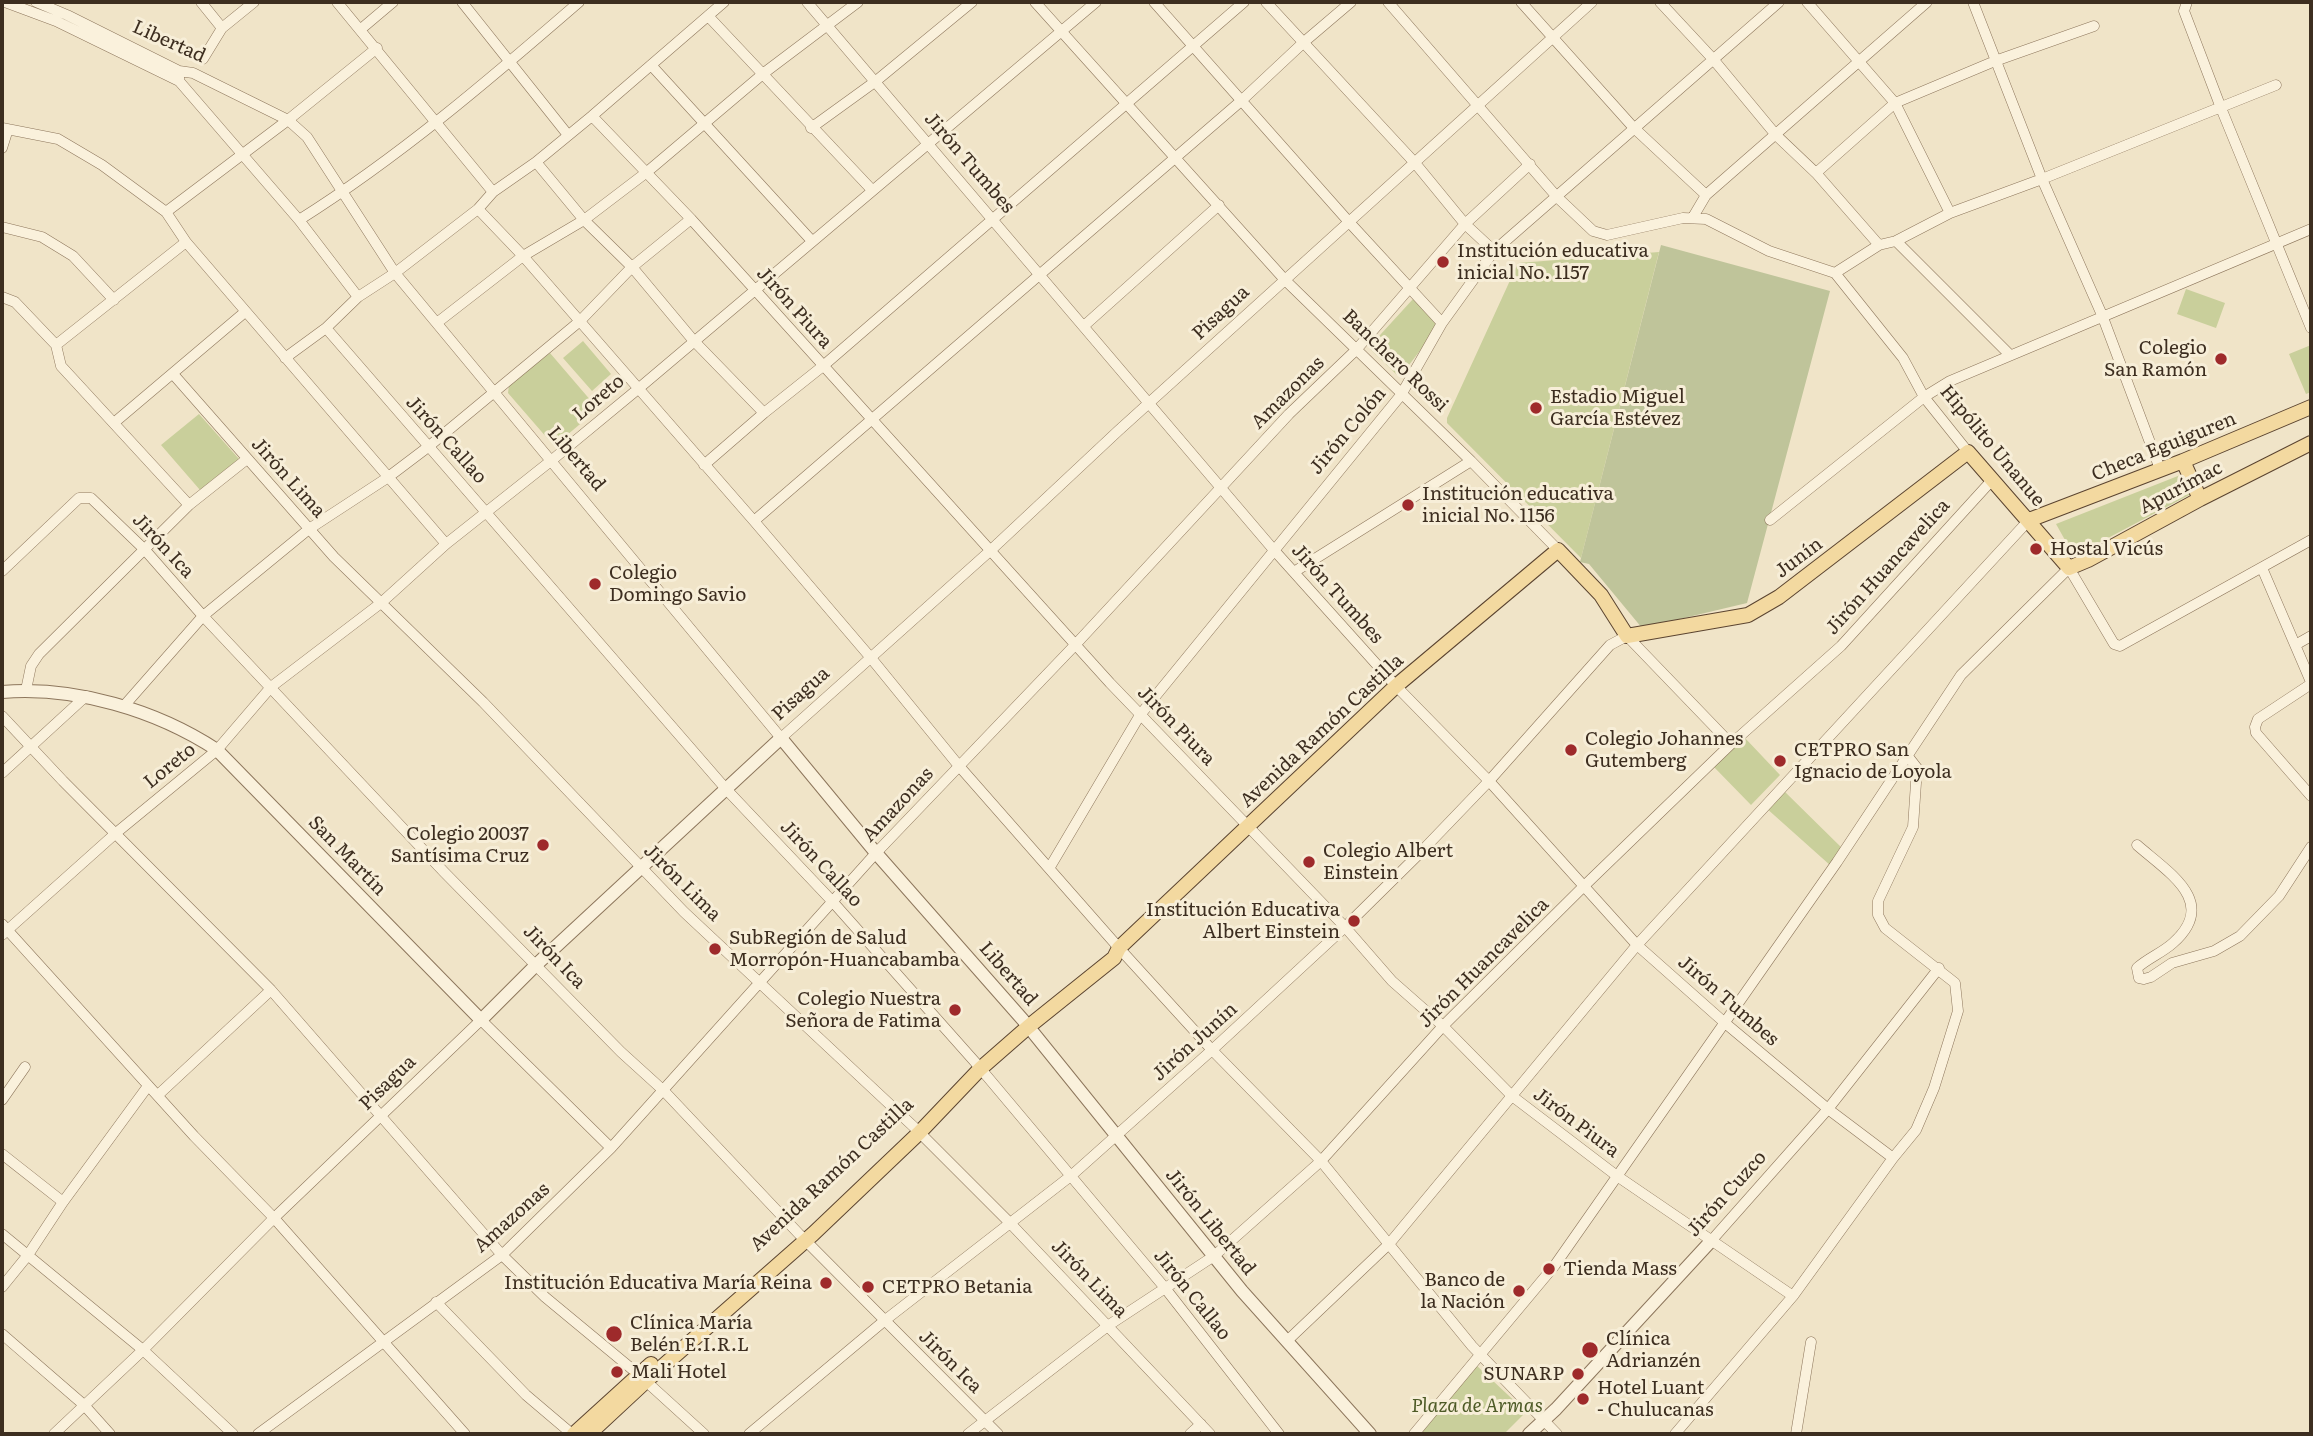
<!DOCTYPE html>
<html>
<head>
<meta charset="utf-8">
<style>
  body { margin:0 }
  #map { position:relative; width:2313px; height:1436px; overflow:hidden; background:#f0e4c8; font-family:Literata,serif }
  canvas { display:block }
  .frame { position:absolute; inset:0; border:4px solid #3d2e20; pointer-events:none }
</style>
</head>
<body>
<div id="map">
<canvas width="2313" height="1436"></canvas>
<div class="frame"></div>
</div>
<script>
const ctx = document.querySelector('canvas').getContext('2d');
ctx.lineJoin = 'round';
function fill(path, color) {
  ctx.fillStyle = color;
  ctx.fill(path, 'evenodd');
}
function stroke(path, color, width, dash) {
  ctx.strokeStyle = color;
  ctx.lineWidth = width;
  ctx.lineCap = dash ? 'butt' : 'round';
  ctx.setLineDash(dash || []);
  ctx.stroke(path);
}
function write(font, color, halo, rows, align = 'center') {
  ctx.font = font + ' Literata,serif';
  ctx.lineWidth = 6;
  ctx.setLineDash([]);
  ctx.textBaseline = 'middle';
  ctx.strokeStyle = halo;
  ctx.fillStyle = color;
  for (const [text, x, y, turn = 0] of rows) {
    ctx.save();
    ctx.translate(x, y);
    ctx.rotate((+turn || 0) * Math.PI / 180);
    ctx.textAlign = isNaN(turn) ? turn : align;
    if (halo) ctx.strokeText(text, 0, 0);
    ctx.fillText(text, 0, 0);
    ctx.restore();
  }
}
fill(new Path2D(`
  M1659,252l-78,306 -134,-135v-5l71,-155z
  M2186,289l39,14 -9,25 -39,-14z
  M1413,299h3l23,27 -37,48 -5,1 -26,-25 -1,-4z
  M583,341l28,33 -19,17 -29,-33z
  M2311,345v47l-5,2 -17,-40z
  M550,353l48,56 -44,37 -46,-53 1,-8z
  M199,414l40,45 -39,31 -39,-45z
  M2183,474l10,19 -119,63 -18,-32z
  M1745,738l35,37 -29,30 -38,-39z
  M1782,789l62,61 -13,16 -66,-59z
  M1476,1365l47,44v6l-19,19h-91z`), '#c9cf9b');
fill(new Path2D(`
  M1661,245l169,46 -83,312 -105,25 -53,-64 -9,-2z`), '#bfc49a');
const minor = new Path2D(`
  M5,2l51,19 123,60
  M36,2l31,13 112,56 14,2 95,47 19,17 88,136 386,465 210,-188 127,-119 474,-429
  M201,2l21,26
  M337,2l156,190
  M462,2l106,133
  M807,2l466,547 123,137 93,95 148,164 88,78 103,86 65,49
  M1035,2l250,278 186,181 87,89
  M1154,2l195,220 93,101
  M1266,2l149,161 50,61 29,27
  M1388,2l169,195 36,34 14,4 76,-17 23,1 63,32 66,22
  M1521,2l112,125 73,68
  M1660,2l53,57 63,76 40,38 63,72
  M1807,2l88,101 55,110
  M1973,2l69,177 60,136 58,154
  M2187,2l-3,9 37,97 90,220
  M709,17l163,173
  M361,29l32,-27
  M203,59l19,-31 32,-26
  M651,65l160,175
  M179,71v10l120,139 59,77
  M592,116l99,103 419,464 235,244 47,54 51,45 69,70 105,80 176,120
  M2,128l56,11 44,26 64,47 20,30 260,302
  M811,128l65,-47 96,-79
  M2,148l6,-19
  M536,162l48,58 48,47 61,73 71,73
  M1816,173l79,-70 100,-42 99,-35
  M478,209l45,47 231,265 117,137 88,108 160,182 93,102 109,111 151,185 85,88
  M166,212l122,-92 89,-72
  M1693,217l13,-22 221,-193
  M299,220c100,-63 190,-140 280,-218
  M2,227l40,10 31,19 41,44
  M1896,241l113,113
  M186,242l-130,103 5,21 128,139
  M1835,273l44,-28 17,-4 54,-28 92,-34 234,-94
  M1835,273l68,85 21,39 44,55
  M2,297l13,5 41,43
  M438,322l85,-66 61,-36 63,-48 117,-99 94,-71
  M1085,325l134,-120
  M326,328l400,461 106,112 143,161 190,226 114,146
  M285,358l41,-30 32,-31 37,-24 83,-64 15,-17 43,-30 56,-46 132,-114
  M173,374l161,183 149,145 201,210 230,215 97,97 199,210
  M115,422l130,-110
  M704,465l60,-52 59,-47 421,-364
  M1770,520l154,-123 26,-16 361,-152
  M754,521l487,-420 63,-59 47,-40
  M2262,568l49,114
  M2,571l77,-73h12l54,52 58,66 241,256 177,180 43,39 135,143 199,200
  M1294,572l177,-111
  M2297,644l14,-8
  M2311,684l-53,35 -3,8 1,6 55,63
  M26,690l5,-24 8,-12 150,-149 58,-46
  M123,707l80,-91 106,-87 78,-51 41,-31 152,-126 52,-54 59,-48
  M2,716l61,65 208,209 231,265 43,42 93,77 66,60
  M2,773l84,-77
  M2137,845c32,28 82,57 36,98 -11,10 -25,15 -36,25l2,10 5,1 7,-2 21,-14 42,-12 26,-15 39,-40 32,-49
  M1050,867l90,-152 261,-320 41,-72 52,-72 285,-249
  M2,924l192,212 80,82 191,216
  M2,935l114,-102 101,-83 54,-63 110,-84 65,-59 106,-84 86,-71 458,-387
  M158,1095l113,-105
  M2,1100l23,-33
  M2,1154l61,48
  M2,1234l141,116 90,84
  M1711,1241l117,-132 111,-141
  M2,1287l26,-32 35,-53 85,-116
  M436,1302l90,93 46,39
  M2,1334l82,71 26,29
  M1287,1341l102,-97 248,-299 392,-425
  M54,1434l89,-84 131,-132 207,-198 130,128
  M258,1434l244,-179 109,-107 265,-295 200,-209 213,-230 67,-64 109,-126 65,-60
  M749,1434l135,-113 188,-146 140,-125 133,-123 72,-71 72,-75 121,-136 17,-9 104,108
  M968,1434l141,-109 105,-69 107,-95 122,-135 140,-139 148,-143 110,-98 152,-167
  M1190,1434l11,-10
  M1414,1434l141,-169 282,-403 124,-187 108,-107 45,76 6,2 191,-106
  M1675,1434l118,-138 100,-138 23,-28 18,-42 24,-77 -3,-28 -70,-55 -7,-13v-14l35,-74 4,-59 -11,-14
  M1796,1434l15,-92`);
const tertiary = new Path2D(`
  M2,692c73,-6 154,18 215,58l264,270 56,-56 244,-226 95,115 147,167 219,271 128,143
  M1529,1434l27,-25 155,-168`);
const primary = new Path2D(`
  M2183,461l17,38
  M2029,520l154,-59 128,-54
  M574,1434l77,-70
  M589,1434l57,-53 167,-147 106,-101 61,-64 48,-42 86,-69 5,-10 277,-262 162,-136 43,45 26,41 121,-21 31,-18 189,-145 101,116 19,-8 112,-61 111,-56`);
stroke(minor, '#8d765c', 11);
stroke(tertiary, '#8d765c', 14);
stroke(primary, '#5b4430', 16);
stroke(minor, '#faf1dc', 10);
stroke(tertiary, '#faf1dc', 12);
stroke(primary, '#f3d9a0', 14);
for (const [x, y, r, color] of [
  [1443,262,7,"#9e2a2b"],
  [2221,359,7,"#9e2a2b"],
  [1536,408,7,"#9e2a2b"],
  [1408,505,7,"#9e2a2b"],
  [2036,549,7,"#9e2a2b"],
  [595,584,7,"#9e2a2b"],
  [1571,750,7,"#9e2a2b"],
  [1780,761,7,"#9e2a2b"],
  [543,845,7,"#9e2a2b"],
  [1309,862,7,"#9e2a2b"],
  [1354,921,7,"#9e2a2b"],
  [715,949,7,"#9e2a2b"],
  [955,1010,7,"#9e2a2b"],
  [1549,1269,7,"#9e2a2b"],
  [826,1283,7,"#9e2a2b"],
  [868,1287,7,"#9e2a2b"],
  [1519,1291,7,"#9e2a2b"],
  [614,1334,9,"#9e2a2b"],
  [1590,1350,9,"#9e2a2b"],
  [617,1372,7,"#9e2a2b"],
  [1578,1374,7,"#9e2a2b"],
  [1583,1399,7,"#9e2a2b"]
]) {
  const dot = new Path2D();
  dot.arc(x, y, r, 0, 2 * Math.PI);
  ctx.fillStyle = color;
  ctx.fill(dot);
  stroke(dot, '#f7eed8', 2.5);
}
write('19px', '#3d2e20', '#f7eed8', [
  ["Libertad",169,42,24],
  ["Jirón Tumbes",969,163,49],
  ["Jirón Piura",794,308,48],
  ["Pisagua",1221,313,-43],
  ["Banchero Rossi",1395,361,44],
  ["Amazonas",1288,393,-45],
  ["Loreto",599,398,-40],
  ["Jirón Colón",1348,431,-50],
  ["Jirón Callao",446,440,48],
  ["Hipólito Unanue",1992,446,50],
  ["Checa Eguiguren",2164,447,-22],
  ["Libertad",576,459,50],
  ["Jirón Lima",288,478,48],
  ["Apurímac",2181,488,-28],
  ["Jirón Ica",163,546,47],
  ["Junín",1799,558,-37],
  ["Jirón Huancavelica",1888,567,-48],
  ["Jirón Tumbes",1337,594,48],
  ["Pisagua",801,694,-42],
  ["Jirón Piura",1176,726,46],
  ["Avenida Ramón Castilla",1322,731,-43],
  ["Loreto",170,766,-39],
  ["Amazonas",898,805,-47],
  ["San Martín",347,856,46],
  ["Jirón Callao",821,864,47],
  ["Jirón Lima",682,883,45],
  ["Jirón Ica",554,957,46],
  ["Jirón Huancavelica",1484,963,-45],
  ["Libertad",1008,974,49],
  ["Jirón Tumbes",1728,1001,41],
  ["Jirón Junín",1195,1042,-42],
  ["Pisagua",388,1083,-44],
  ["Jirón Piura",1576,1123,37],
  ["Avenida Ramón Castilla",832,1175,-43],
  ["Jirón Cuzco",1727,1194,-48],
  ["Amazonas",512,1218,-42],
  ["Jirón Libertad",1210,1222,51],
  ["Jirón Lima",1089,1279,46],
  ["Jirón Callao",1192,1295,51],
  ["Jirón Ica",950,1362,45]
]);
write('19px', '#3d2e20', '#f7eed8', [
  ["Institución educativa",1457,251],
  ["inicial No. 1157",1457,273],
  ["Colegio",2207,348,"right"],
  ["San Ramón",2207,370,"right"],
  ["Estadio Miguel",1550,397],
  ["García Estévez",1550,419],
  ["Institución educativa",1422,494],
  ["inicial No. 1156",1422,516],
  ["Hostal Vicús",2050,549],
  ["Colegio",609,573],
  ["Domingo Savio",609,595],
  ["Colegio Johannes",1585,739],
  ["Gutemberg",1585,761],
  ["CETPRO San",1794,750],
  ["Ignacio de Loyola",1794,772],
  ["Colegio 20037",529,834,"right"],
  ["Santísima Cruz",529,856,"right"],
  ["Colegio Albert",1323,851],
  ["Einstein",1323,873],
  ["Institución Educativa",1340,910,"right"],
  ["Albert Einstein",1340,932,"right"],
  ["SubRegión de Salud",729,938],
  ["Morropón-Huancabamba",729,960],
  ["Colegio Nuestra",941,999,"right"],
  ["Señora de Fatima",941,1021,"right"],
  ["Tienda Mass",1563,1269],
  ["Banco de",1505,1280,"right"],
  ["la Nación",1505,1302,"right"],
  ["Institución Educativa María Reina",812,1283,"right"],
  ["CETPRO Betania",882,1287],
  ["Clínica María",630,1323],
  ["Belén E.I.R.L",630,1345],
  ["Clínica",1606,1339],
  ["Adrianzén",1606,1361],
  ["Mali Hotel",631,1372],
  ["SUNARP",1564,1374,"right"],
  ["Hotel Luant",1597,1388],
  ["- Chulucanas",1597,1410]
], 'left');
write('italic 19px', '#4d5a26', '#f7eed8', [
  ["Plaza de Armas",1477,1406]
]);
</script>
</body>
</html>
